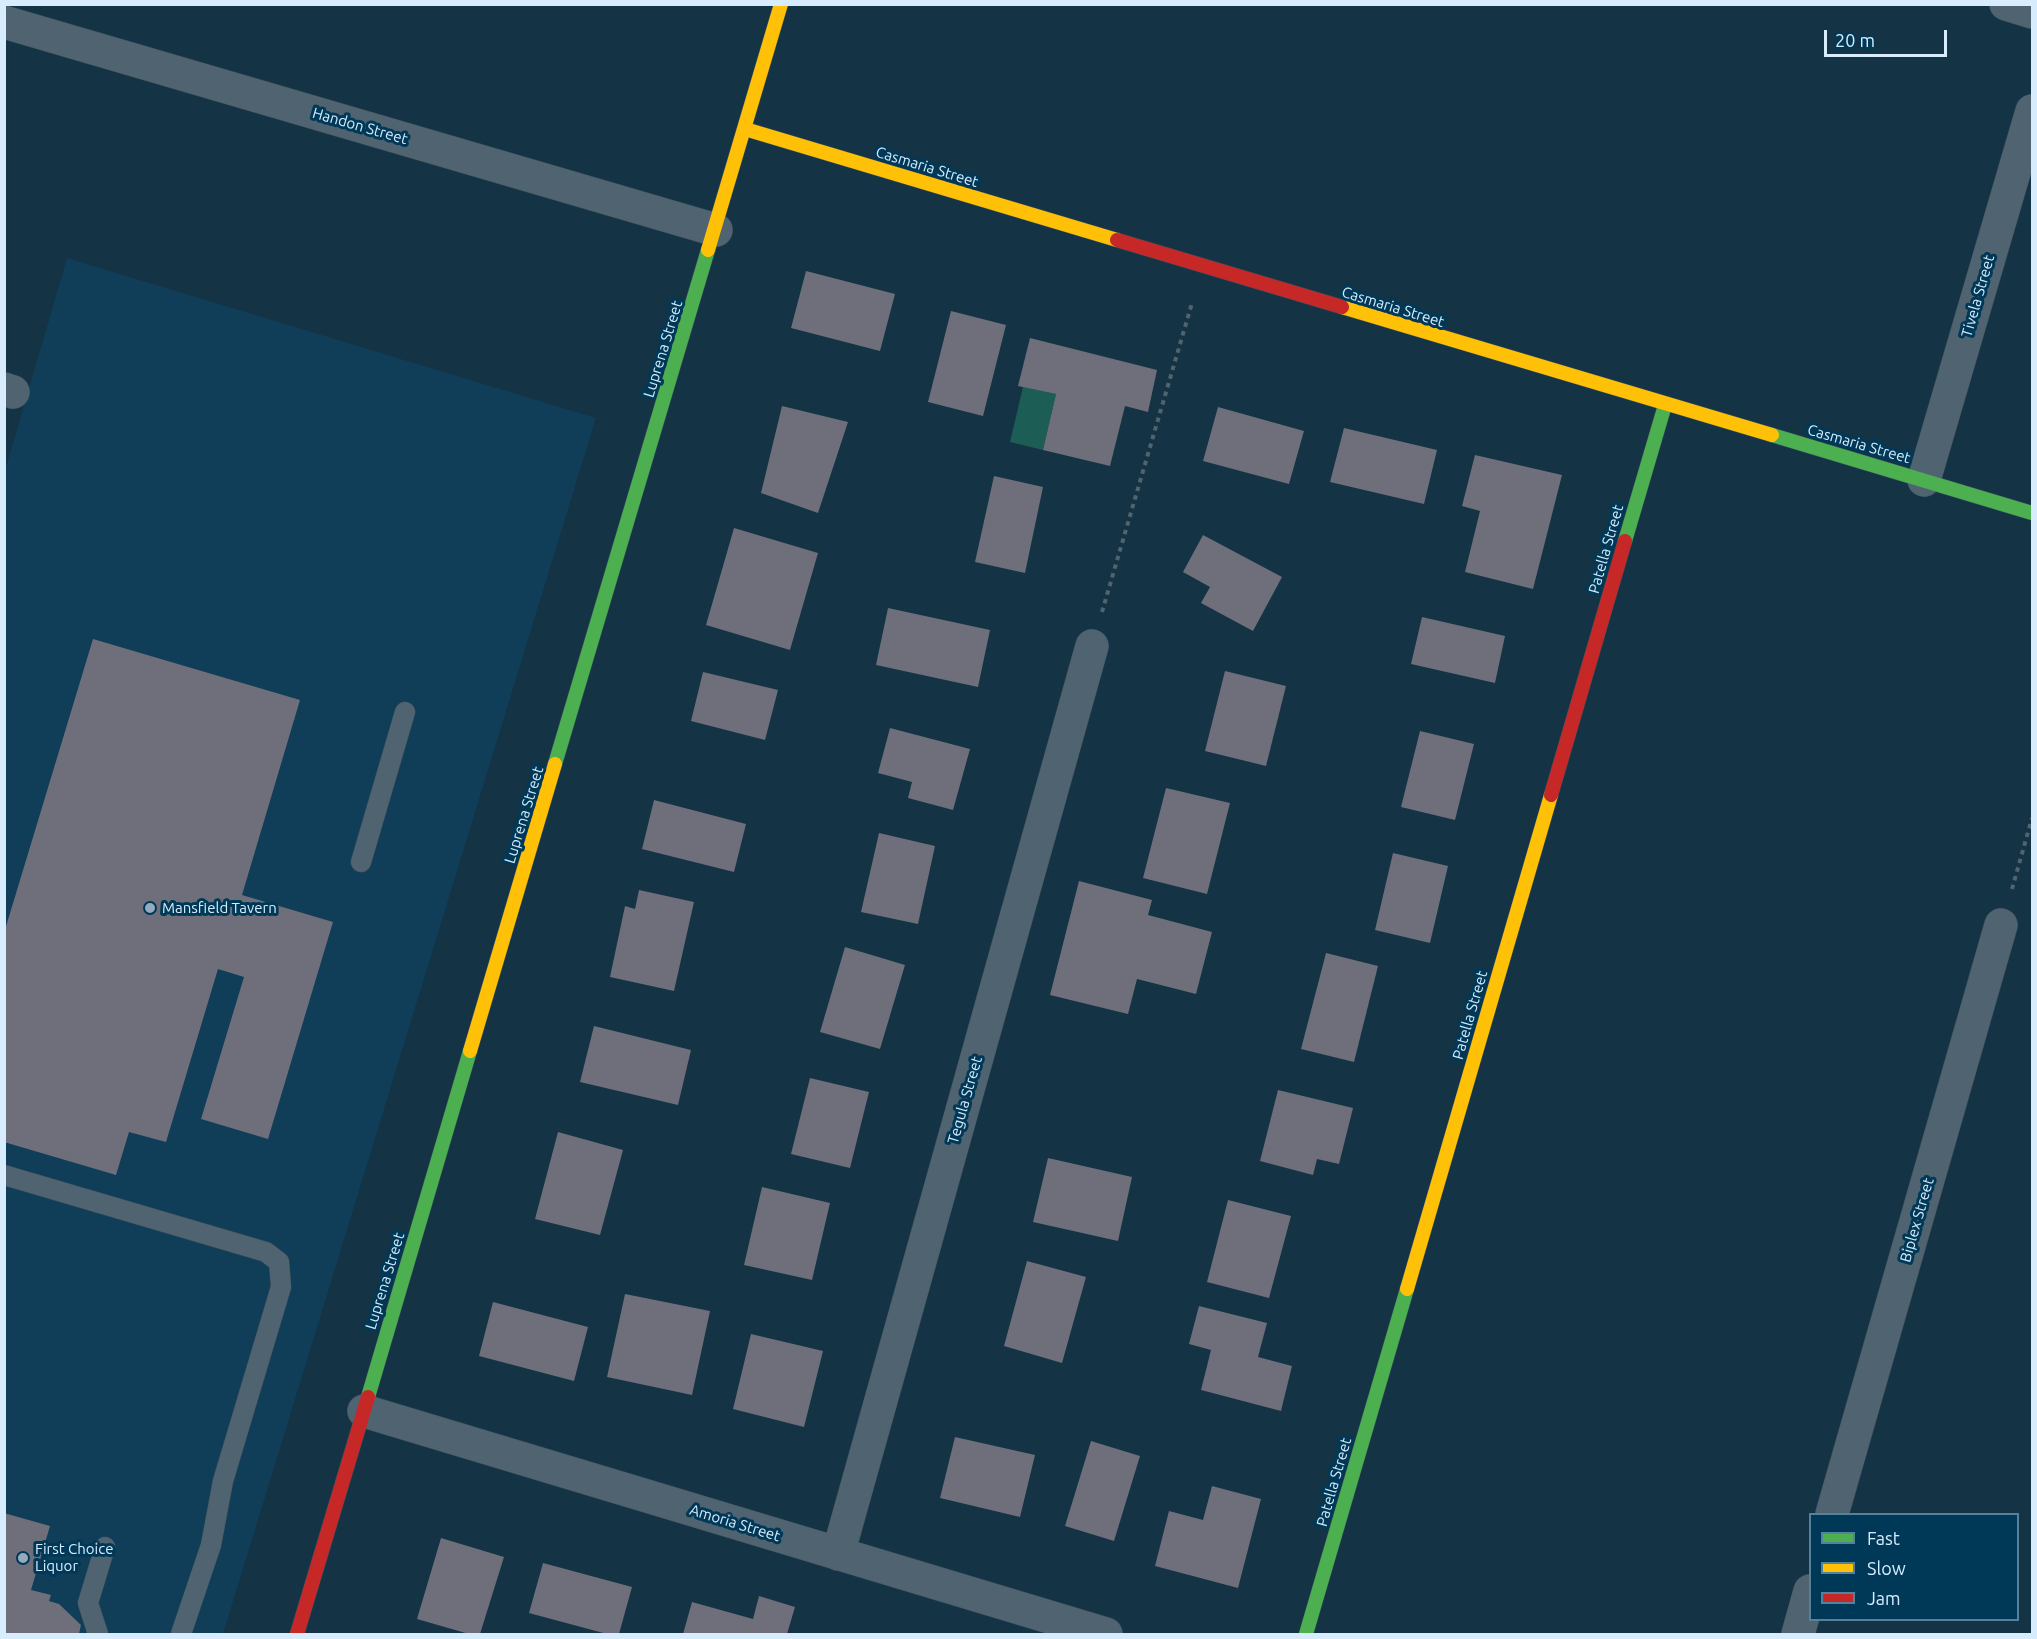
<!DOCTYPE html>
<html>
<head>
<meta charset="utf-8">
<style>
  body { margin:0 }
  #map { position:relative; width:2037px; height:1639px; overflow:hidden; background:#143344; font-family:Ubuntu,sans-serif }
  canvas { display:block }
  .frame { position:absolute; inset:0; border:6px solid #d7ecfc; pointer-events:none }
  .legend { position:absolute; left:1809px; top:1513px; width:210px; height:108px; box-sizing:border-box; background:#003958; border:2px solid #56819a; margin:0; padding:8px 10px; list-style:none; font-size:18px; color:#d7ecfc }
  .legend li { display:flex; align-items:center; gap:12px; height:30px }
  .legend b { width:30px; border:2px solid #56819a }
  .scale { position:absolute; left:1824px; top:30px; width:123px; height:27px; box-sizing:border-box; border:3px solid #d7ecfc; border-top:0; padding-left:8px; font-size:18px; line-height:21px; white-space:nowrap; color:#d7ecfc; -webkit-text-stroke:4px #003958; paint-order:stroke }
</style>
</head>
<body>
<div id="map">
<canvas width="2037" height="1639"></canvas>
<div class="frame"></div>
<ul class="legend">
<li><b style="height:8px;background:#4caf50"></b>Fast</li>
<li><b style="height:8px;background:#ffc107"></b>Slow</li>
<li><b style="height:8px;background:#c62828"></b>Jam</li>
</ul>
<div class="scale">20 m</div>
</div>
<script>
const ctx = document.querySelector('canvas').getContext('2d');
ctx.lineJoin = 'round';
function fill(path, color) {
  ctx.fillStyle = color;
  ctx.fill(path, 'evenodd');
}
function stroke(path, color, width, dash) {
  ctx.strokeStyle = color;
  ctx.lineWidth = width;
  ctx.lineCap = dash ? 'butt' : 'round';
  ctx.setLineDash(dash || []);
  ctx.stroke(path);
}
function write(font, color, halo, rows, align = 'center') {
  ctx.font = font + ' Ubuntu,sans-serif';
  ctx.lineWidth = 6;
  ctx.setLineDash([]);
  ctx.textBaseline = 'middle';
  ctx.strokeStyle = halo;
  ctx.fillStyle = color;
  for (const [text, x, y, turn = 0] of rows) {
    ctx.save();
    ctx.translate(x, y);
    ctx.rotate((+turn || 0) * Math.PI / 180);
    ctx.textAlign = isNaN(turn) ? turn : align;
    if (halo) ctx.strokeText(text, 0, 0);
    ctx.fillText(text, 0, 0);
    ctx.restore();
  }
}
fill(new Path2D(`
  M67,258l529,160 -373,1216h-218l-1,-1160z`), '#103d58');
fill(new Path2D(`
  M1023,387l33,7 -13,56 -33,-8z`), '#1c5e55');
fill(new Path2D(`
  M806,271l89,23 -15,57 -89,-23z
  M951,311l55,14 -23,91 -55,-14z
  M1030,338l127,32 -9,42 -23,-6 -15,60 -67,-16 13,-56 -38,-8z
  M782,406l66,16 -30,91 -57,-20z
  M1218,407l86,24 -15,53 -86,-23z
  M1344,428l93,22 -13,54 -94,-22z
  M1475,455l87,20 -29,114 -68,-17 15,-61 -18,-5z
  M994,476l49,11 -18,86 -50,-11z
  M734,528l84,25 -28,97 -84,-25z
  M1203,535l79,42 -29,54 -52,-28 9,-16 -27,-15z
  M888,608l102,22 -12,57 -102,-22z
  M1422,617l83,19 -10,47 -84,-19z
  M93,639l207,61 -58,195 91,27 -65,217 -67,-20 43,-142 -26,-8 -52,173 -37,-10 -13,43 -112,-33v-209z
  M1225,671l61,15 -20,80 -61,-15z
  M703,672l75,18 -13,50 -74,-19z
  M890,728l80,21 -17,61 -45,-12 4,-16 -34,-9z
  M1420,731l54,13 -19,76 -54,-13z
  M1166,788l64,15 -23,91 -64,-16z
  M654,800l92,24 -12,48 -92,-23z
  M879,833l56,13 -17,78 -57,-12z
  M1393,853l55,13 -18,77 -55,-13z
  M1079,881l73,19 -4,15 64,17 -16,62 -59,-15 -9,35 -78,-19z
  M639,890l55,12 -20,89 -64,-14 15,-71 10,3z
  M845,947l60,18 -25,84 -60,-17z
  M1326,953l52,13 -24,96 -53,-13z
  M594,1026l97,24 -13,55 -98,-23z
  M810,1078l59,14 -19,76 -59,-14z
  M1278,1090l75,18 -14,56 -22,-5 -4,16 -53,-14z
  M558,1132l65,18 -23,85 -65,-16z
  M1048,1158l84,19 -14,64 -85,-19z
  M762,1187l68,16 -18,77 -68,-15z
  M1228,1200l63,16 -22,82 -62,-16z
  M1027,1261l59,16 -24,86 -58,-17z
  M625,1294l85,17 -18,84 -85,-18z
  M493,1302l95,25 -14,54 -95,-25z
  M1199,1306l68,17 -9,34 34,9 -11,45 -80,-21 10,-40 -22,-6z
  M751,1334l72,17 -19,76 -71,-18z
  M955,1437l80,18 -15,62 -80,-19z
  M1091,1441l49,15 -26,85 -49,-15z
  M1212,1486l49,13 -23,89 -83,-22 14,-55 34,9z
  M4,1513l46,13 -19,64 20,5 -2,6 10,3 22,21 -2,9h-75z
  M441,1538l63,19 -24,77h-11l-52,-15z
  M543,1563l89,24 -13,47h-12l-78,-21z
  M759,1596l36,11 -8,27h-104l9,-32 61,17z`), '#6e6f7a');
const lane = new Path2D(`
  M361,862l44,-150
  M4,1175l262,77 13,10 2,25 -58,194 -12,64 -30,89
  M98,1634l-10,-31 17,-56`);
const street = new Path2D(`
  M2006,4l26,8
  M4,22l712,208
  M4,389l9,3
  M1924,480l108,-369
  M364,1411l742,223
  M1832,1514l169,-589
  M838,1554l254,-908
  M1798,1634l12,-43`);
const fast = new Path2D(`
  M1772,435l260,78
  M1625,541l40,-136
  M555,764l153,-514
  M368,1397l102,-346
  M1306,1634l101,-345`);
const slow = new Path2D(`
  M745,129l372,111
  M708,250l73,-246
  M1342,307l430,128
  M470,1051l85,-287
  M1407,1289l144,-494`);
const jam = new Path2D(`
  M1117,240l225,67
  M1551,795l74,-254
  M297,1634l71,-237`);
stroke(lane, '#3a4e5a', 21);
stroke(street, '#3a4e5a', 34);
stroke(fast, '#3a4e5a', 15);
stroke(slow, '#3a4e5a', 15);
stroke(jam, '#3a4e5a', 15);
stroke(new Path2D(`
  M1102,612l90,-309
  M2012,889l20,-71`), '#50636e', 4, [4.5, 4.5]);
stroke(lane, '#506370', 20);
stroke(street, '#506370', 33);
stroke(fast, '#4caf50', 14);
stroke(slow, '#ffc107', 14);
stroke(jam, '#c62828', 14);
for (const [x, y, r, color] of [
  [150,908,6,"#93abbc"],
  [23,1558,6,"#93abbc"]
]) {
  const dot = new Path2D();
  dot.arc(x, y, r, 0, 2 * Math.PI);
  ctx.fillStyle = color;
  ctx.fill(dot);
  stroke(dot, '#003958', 2);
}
write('15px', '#d7ecfc', '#003958', [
  ["Handon Street",360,126,16],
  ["Casmaria Street",927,167,17],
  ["Tivela Street",1978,296,-74],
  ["Casmaria Street",1393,307,17],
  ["Luprena Street",663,349,-73],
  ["Casmaria Street",1859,444,16],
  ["Patella Street",1606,549,-74],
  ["Luprena Street",524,815,-73],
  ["Patella Street",1470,1015,-74],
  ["Tegula Street",965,1100,-74],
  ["Biplex Street",1917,1220,-74],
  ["Luprena Street",385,1281,-73],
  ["Patella Street",1334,1482,-74],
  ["Amoria Street",735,1523,17]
]);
write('15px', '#d7ecfc', '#003958', [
  ["Mansfield Tavern",162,908],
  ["First Choice",35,1549],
  ["Liquor",35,1566]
], 'left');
</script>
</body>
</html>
